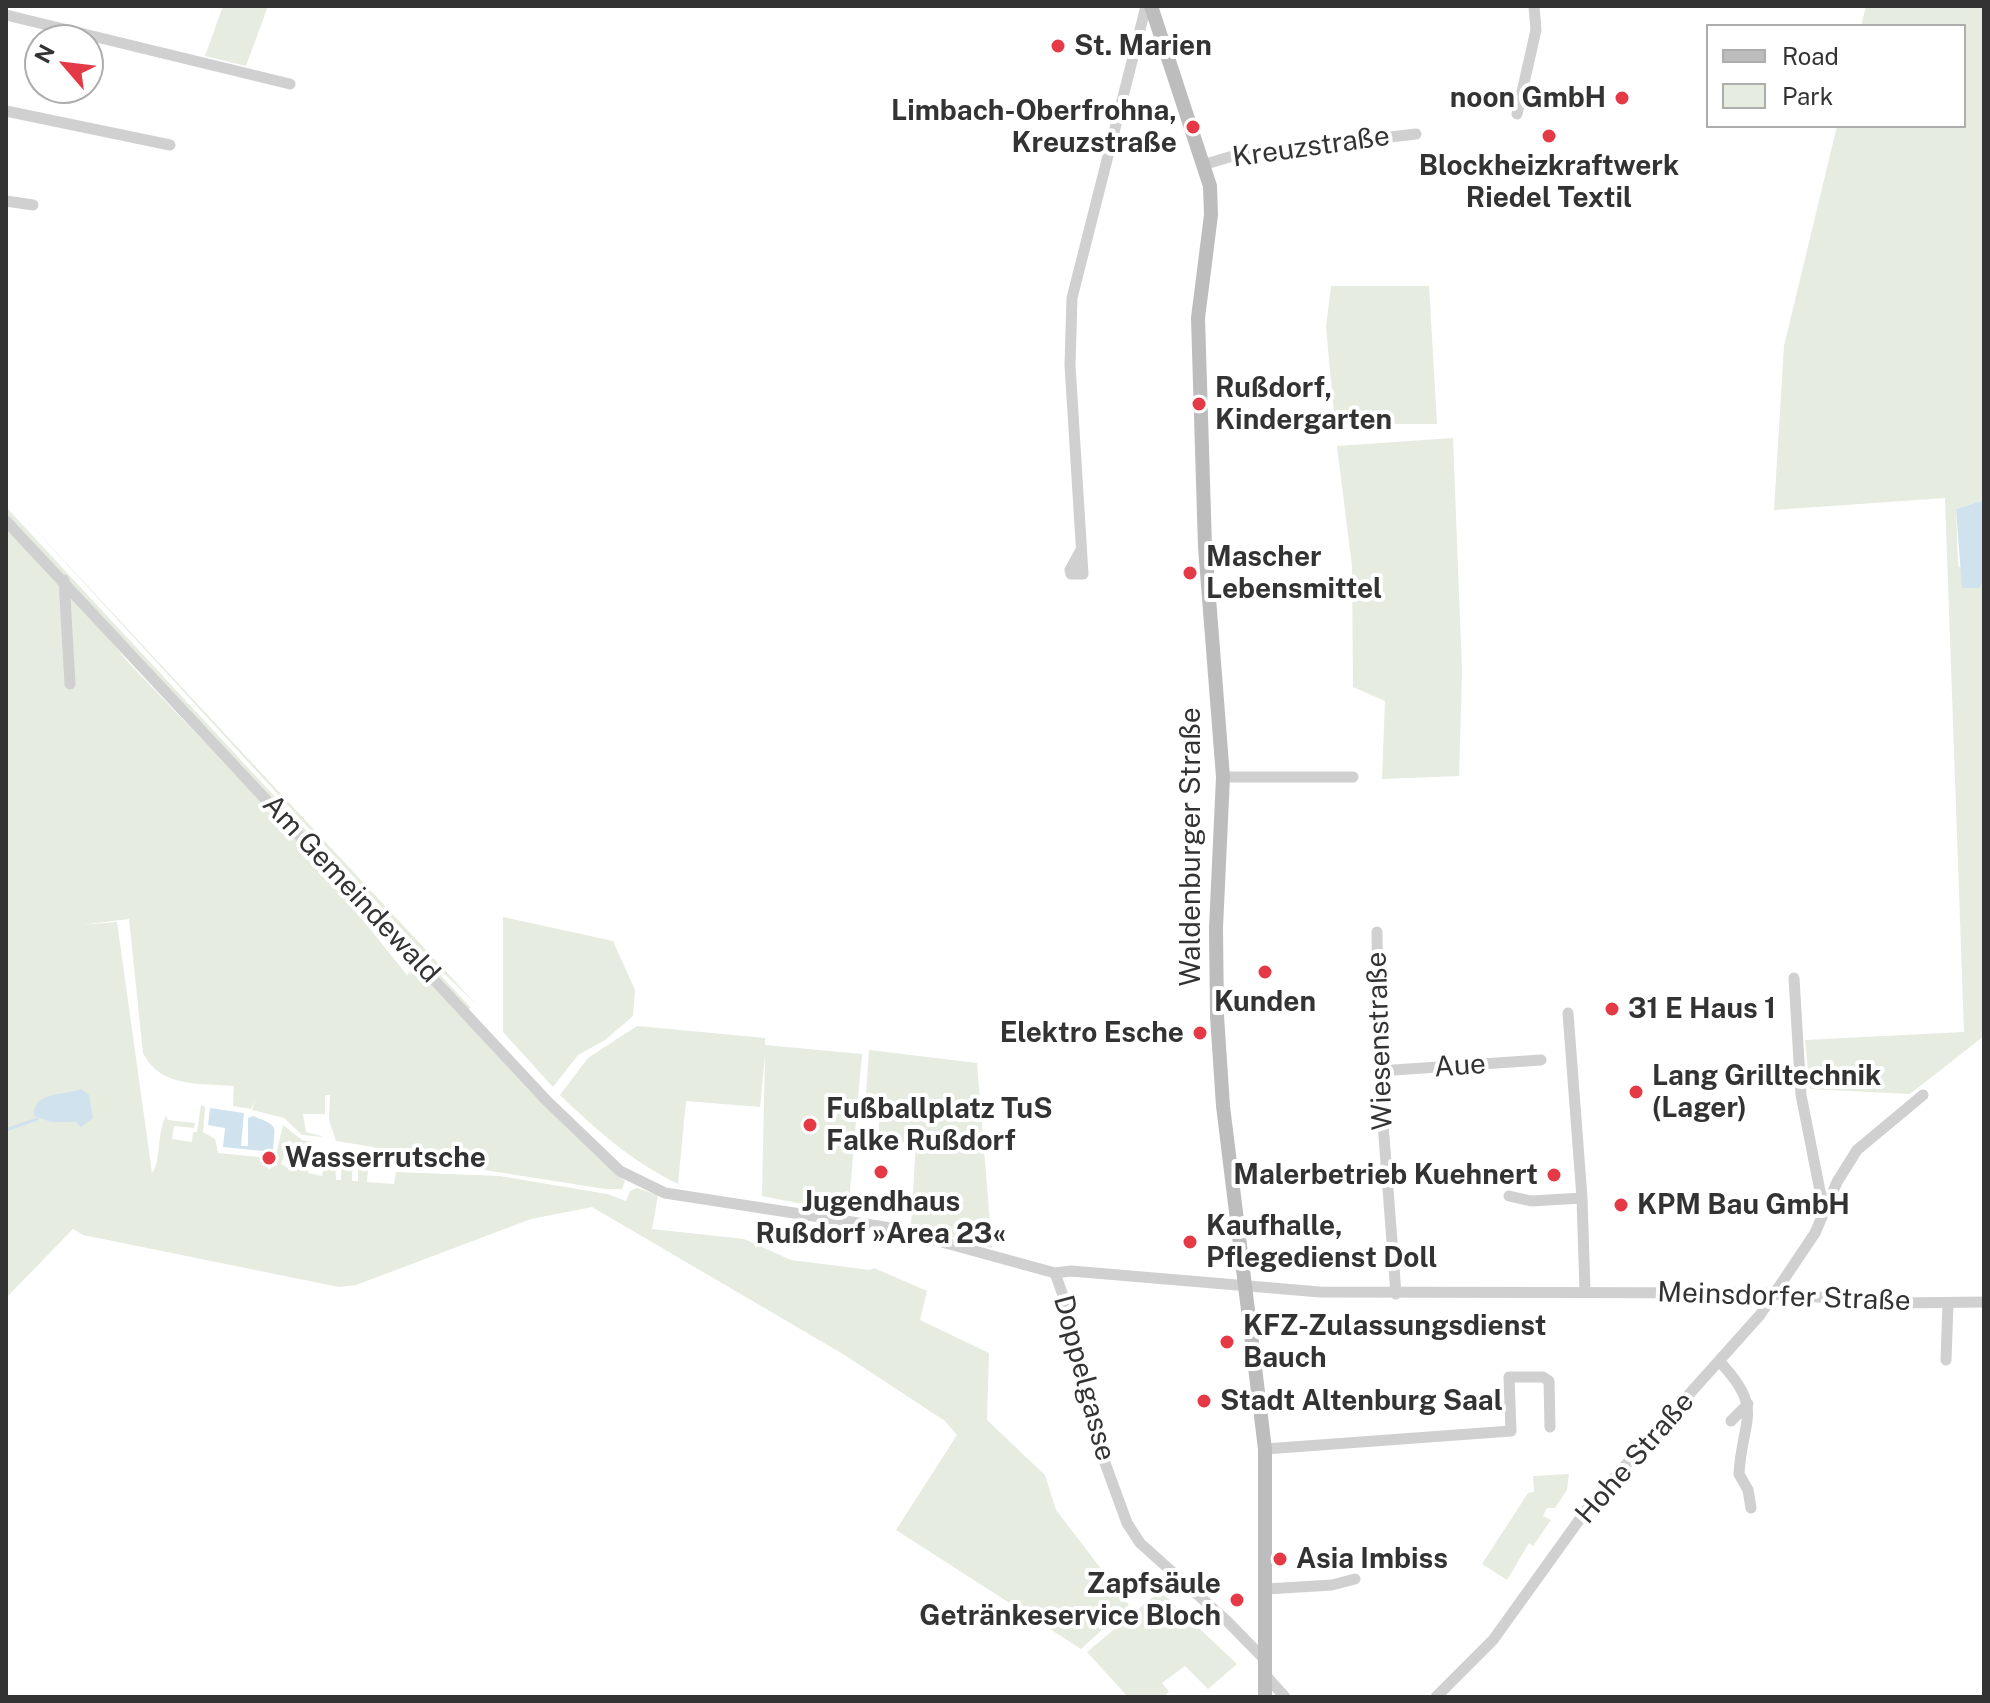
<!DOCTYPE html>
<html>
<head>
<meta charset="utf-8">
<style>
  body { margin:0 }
  #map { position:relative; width:1990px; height:1703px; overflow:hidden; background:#fff; font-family:"Public Sans",sans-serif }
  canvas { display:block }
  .frame { position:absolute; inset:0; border:8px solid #333; pointer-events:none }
  .legend { position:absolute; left:1706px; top:24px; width:260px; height:104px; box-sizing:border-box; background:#fff; border:2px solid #adadad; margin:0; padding:10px 14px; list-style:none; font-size:24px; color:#333 }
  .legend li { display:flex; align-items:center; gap:16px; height:40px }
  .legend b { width:40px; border:2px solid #adadad }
  .north { position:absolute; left:24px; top:24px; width:80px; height:80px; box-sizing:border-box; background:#fff; border:2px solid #adadad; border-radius:50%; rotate:298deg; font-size:22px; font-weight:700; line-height:32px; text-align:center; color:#333 }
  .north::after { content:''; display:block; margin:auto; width:28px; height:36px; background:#e63946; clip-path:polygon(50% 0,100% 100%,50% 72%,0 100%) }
</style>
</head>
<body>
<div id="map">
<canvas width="1990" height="1703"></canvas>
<div class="frame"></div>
<ul class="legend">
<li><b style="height:10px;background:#bdbdbd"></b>Road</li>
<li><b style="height:22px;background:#e6ecdf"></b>Park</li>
</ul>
<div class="north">N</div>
</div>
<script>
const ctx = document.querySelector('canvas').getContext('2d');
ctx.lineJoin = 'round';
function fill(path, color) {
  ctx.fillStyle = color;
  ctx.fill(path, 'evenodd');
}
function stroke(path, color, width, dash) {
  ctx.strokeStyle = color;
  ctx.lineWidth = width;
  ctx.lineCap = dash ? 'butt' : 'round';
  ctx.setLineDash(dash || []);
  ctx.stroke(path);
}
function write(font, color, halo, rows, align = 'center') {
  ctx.font = font + ' "Public Sans",sans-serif';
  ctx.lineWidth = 8;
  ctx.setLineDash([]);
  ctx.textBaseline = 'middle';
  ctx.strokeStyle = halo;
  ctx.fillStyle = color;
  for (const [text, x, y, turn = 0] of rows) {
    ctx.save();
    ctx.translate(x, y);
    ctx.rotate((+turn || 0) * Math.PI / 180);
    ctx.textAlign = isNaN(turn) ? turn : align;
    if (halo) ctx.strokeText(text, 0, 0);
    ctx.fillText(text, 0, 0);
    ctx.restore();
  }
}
fill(new Path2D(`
  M223,6h45l-22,60 -41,-10z
  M1866,6h118v494l-28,9 2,56 22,23 4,-10v458l-74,58 -100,-5 -5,-49 159,-8 -19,-534 -171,12 10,-164 53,-220h127v-100h-103z
  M1331,286h98l8,138h-102l-9,-97z
  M1453,438l9,233 -3,105 -77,3 3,-78 -32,-14 -1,-121 -15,-120z
  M6,498l471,507 -49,-47z
  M6,507l465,501 -3,1 -462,-494z
  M6,526l57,57 65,79 226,237 -4,5 57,71 8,-7 125,132 85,81 -3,8h-17l-127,-20 -66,-2 -16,-14 -13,-3v6l-9,-9 -38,-6 -7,-21 1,-25h-5v19h-22l3,18 18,5 -22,-2 -18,-17 -32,-8 3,-10 -4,9 -18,-3 1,-20c-34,-3 -74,2 -91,-33l-14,-134 -48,6 36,-3 35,251c10,-13 4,-39 14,-57l2,4 27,3 -1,5 -20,-2 -2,13 20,3 1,-10h4l4,-27 4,2 -2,25 12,7 3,14 41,4 10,12 8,-4 -2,-6 8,-34 19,15 11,2 -5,31 14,3 3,-15 10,2 1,17h5l1,-23h11l-1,24h6v-24l11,1 -2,24 27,2 2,-12 104,4 107,18 19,7 4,-10 7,-3 21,7 -6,34 92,10 47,21 79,10 4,-2 53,23 -7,29 69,33 -2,67 58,55 11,35 73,95 -48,44 -185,-119 61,-95 -12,-14 -102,-67 -251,-147 -61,12 -175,66 -17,2 -256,-52 -10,-6 -67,69zM289,1140l19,15 -3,10 -15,4 -9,-5z
  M503,917l110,24 22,49 -2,26 -28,24 -27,15 -25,32 -50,-55z
  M637,1026l128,12v7l97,9 -14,159 -86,-17 3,-141 -5,52 -74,-6 -8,83c-45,-22 -82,-54 -118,-89l28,-37z
  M869,1050l108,13 15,185 -81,-22 5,-83 -37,-3v-28l-14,-2z
  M1569,1474l-2,16 -12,18h-8l-4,8 8,4 -18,26 -4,-3 -22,37 -25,-16 46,-71 6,-1 -1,-16z
  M1160,1591l77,73 -29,25 -23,-23 -23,17 7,9 -6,5h-35l-41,-45z`), '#e6ecdf');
fill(new Path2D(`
  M1984,500v78l-4,10h-18l-6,-79z
  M81,1089l8,6 4,23 -12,9 -5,-5h-25l-17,-6c-1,-26 31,-20 47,-27z
  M210,1108l34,5 -3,33h7v-28l5,-2c28,11 21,9 20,36l-50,-5 2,-19 -17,-3z`), '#cfe2ee');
stroke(new Path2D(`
  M6,1130l31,-11`), '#cfe2ee', 3);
stroke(new Path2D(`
  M6,15l284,69
  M6,111l164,34
  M1517,114l19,-84 -2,-24
  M1206,164l30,-9 180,-21
  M6,201l27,4
  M6,521l541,580 73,70 45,22 226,35 164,45 16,-2 249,21 443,1 136,10 85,-1
  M1081,550l-11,20 1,4h12l-13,-209 2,-67 74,-292
  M64,580l6,104
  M1223,777h130
  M1377,932l2,139 17,223
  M1794,978l7,117 23,116
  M1568,1013l14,185 3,93
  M1379,1071l162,-11
  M1509,1196l22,5 51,-3
  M1055,1273l18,51 13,87 41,112 13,20 87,78 39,40
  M1946,1360l2,-57
  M1720,1362c45,48 22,56 19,112l9,16 3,18
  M1731,1421l17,-17
  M1265,1449l246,-18 -2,-54h34l6,4 1,46
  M1267,1589l65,-4 23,-6
  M1266,1676l19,21
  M1436,1697l57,-57 97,-135 170,-190 55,-82 22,-51 20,-32 66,-55`), '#d0d0d0', 11);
stroke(new Path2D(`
  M1151,6l59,180 1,29 -13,103 7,229 18,230 -7,151 1,88 6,90 42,343v248`), '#bdbdbd', 14);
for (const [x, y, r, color] of [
  [1058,46,8,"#e63946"],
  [1622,98,8,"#e63946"],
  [1193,127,8,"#e63946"],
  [1549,136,8,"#e63946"],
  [1199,404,8,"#e63946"],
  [1190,573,8,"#e63946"],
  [1265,972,8,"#e63946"],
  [1612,1009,8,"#e63946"],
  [1200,1033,8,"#e63946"],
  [1636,1092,8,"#e63946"],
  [810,1125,8,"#e63946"],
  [269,1158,8,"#e63946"],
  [881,1172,8,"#e63946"],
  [1554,1175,8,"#e63946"],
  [1621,1205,8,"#e63946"],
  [1190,1242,8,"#e63946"],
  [1227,1342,8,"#e63946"],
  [1204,1401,8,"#e63946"],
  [1280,1559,8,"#e63946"],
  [1237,1600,8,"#e63946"]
]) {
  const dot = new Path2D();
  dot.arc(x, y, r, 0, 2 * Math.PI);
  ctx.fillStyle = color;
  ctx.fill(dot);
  stroke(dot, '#fff', 3);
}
write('bold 28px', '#333', '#fff', [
  ["St. Marien",1074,46],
  ["noon GmbH",1606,98,"right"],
  ["Limbach-Oberfrohna,",1177,111,"right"],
  ["Kreuzstraße",1177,143,"right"],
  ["Blockheizkraftwerk",1549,166,"center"],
  ["Riedel Textil",1549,198,"center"],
  ["Rußdorf,",1215,388],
  ["Kindergarten",1215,420],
  ["Mascher",1206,557],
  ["Lebensmittel",1206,589],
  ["Kunden",1265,1002,"center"],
  ["31 E Haus 1",1628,1009],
  ["Elektro Esche",1184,1033,"right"],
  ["Lang Grilltechnik",1652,1076],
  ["(Lager)",1652,1108],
  ["Fußballplatz TuS",826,1109],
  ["Falke Rußdorf",826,1141],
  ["Wasserrutsche",285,1158],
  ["Malerbetrieb Kuehnert",1538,1175,"right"],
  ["Jugendhaus",881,1202,"center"],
  ["Rußdorf »Area 23«",881,1234,"center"],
  ["KPM Bau GmbH",1637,1205],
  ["Kaufhalle,",1206,1226],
  ["Pflegedienst Doll",1206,1258],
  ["KFZ-Zulassungsdienst",1243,1326],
  ["Bauch",1243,1358],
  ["Stadt Altenburg Saal",1220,1401],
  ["Asia Imbiss",1296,1559],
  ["Zapfsäule",1221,1584,"right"],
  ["Getränkeservice Bloch",1221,1616,"right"]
], 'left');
write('28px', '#333', '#fff', [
  ["Kreuzstraße",1311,147,-8],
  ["Waldenburger Straße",1191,847,-90],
  ["Am Gemeindewald",351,889,47],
  ["Wiesenstraße",1380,1041,-92],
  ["Aue",1460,1066,-4],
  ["Meinsdorfer Straße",1784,1297,2],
  ["Doppelgasse",1084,1378,75],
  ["Hohe Straße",1635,1458,-49]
]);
</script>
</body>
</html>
